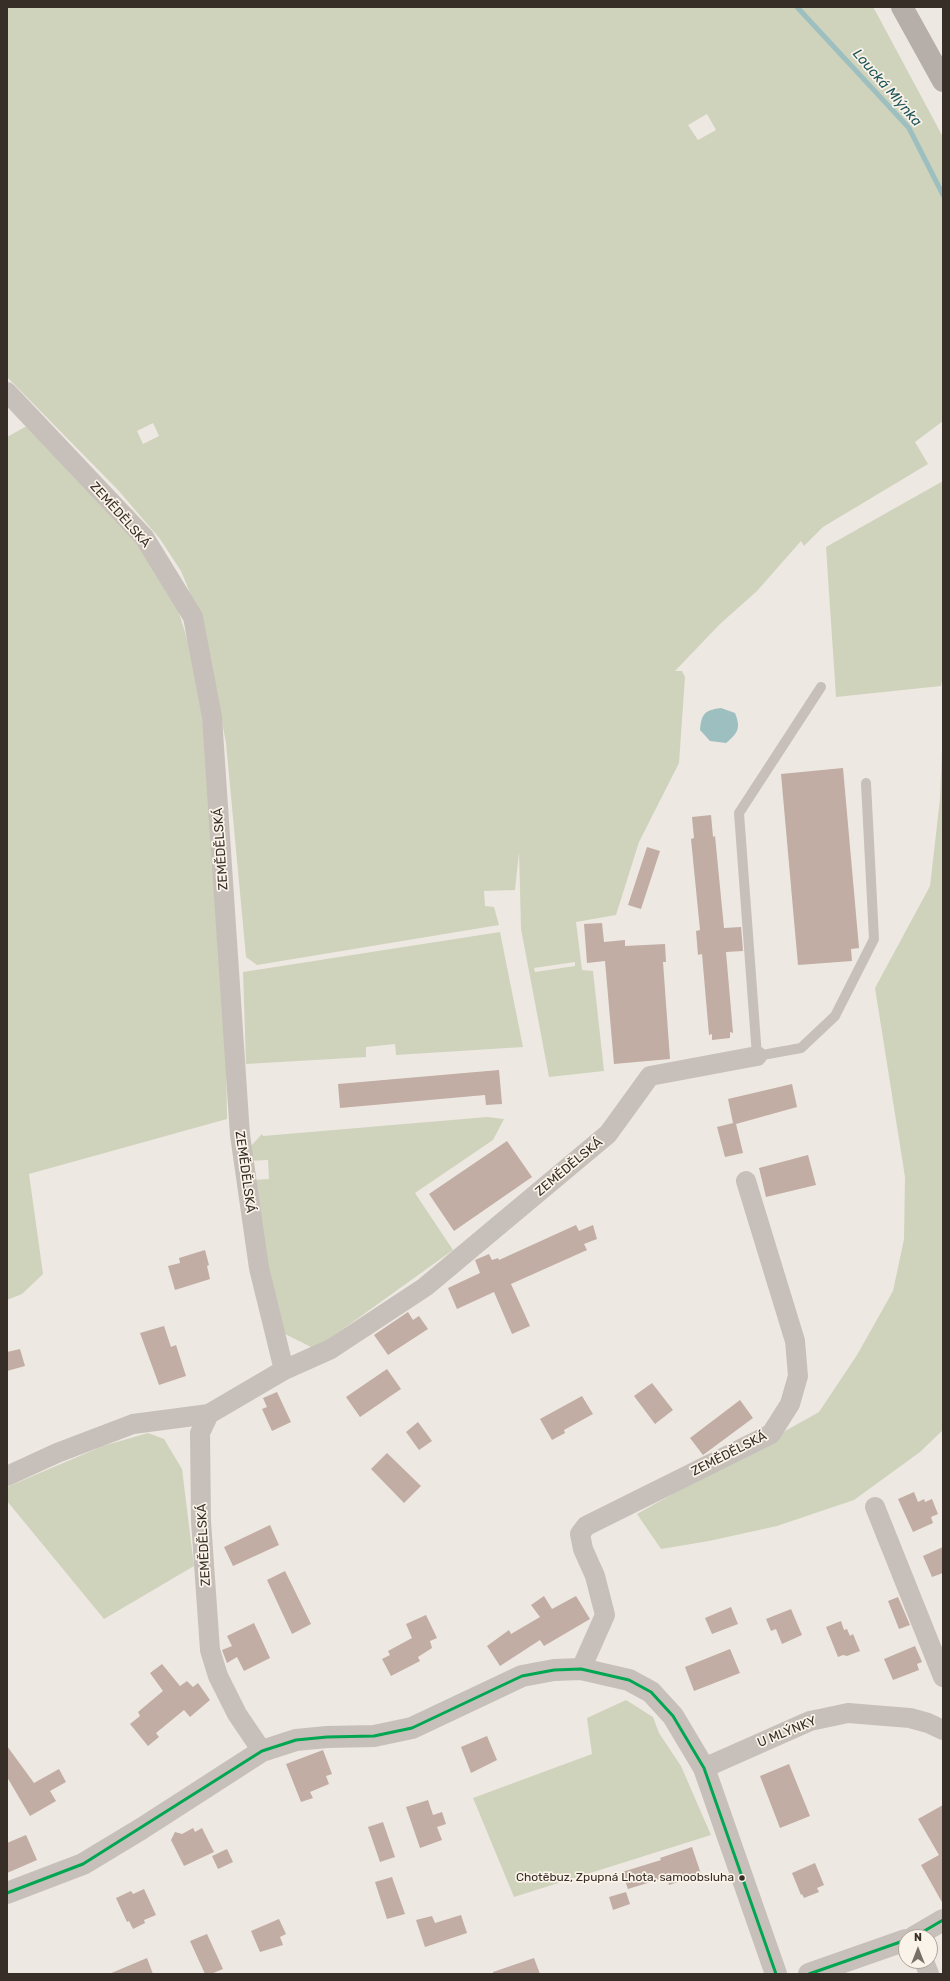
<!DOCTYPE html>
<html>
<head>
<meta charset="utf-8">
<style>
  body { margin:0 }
  #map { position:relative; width:950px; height:1981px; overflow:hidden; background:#eee8e2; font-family:Rubik,sans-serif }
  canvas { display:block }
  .frame { position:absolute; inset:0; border:8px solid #382e28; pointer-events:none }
  .north { position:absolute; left:898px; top:1929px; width:40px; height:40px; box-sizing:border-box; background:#faf3e9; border:1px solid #aca49c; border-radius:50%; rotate:0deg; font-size:11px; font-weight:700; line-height:16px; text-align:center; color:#382e28 }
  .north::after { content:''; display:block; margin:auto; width:14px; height:18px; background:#786f69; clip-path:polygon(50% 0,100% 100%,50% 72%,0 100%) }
</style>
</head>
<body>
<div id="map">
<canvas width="950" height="1981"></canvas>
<div class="frame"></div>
<div class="north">N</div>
</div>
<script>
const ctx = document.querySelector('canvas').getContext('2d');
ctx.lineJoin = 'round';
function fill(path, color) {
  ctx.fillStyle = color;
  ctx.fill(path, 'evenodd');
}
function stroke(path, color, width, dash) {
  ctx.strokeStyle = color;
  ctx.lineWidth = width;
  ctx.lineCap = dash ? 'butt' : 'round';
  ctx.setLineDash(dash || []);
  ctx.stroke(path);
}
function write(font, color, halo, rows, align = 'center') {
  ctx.font = font + ' Rubik,sans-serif';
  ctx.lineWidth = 3.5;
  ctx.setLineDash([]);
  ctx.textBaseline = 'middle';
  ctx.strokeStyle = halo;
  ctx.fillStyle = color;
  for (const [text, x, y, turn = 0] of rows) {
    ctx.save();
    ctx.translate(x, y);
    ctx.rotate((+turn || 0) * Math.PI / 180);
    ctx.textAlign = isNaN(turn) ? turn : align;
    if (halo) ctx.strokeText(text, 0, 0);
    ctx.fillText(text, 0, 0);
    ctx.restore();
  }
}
fill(new Path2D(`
  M7,7h866l4,7 66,123v284l-28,21 13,22 -105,63 -19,19 -3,-5 -44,50 -37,33 -45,47h7l3,6 -6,86 -40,79 -23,73 -40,7 6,48 11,1 11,100 -55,6 -28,-148 -2,-77 -4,38 -31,1 1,15 9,1 5,18 -242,40 -11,-8 -20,-214 -9,-47 -22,-91 -14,-34 -21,-32 -42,-49 -111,-113zM707,114l9,16 -18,10 -10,-15zM153,423l6,13 -16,8 -6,-13zM575,962v4l-40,6 -1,-4z
  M34,422l110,124 29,48 24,76 27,246 3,203 -198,55 14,100 -21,20 -15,6v-863z
  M943,481v194l-2,11 -105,11 -10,-150z
  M943,723v707l-23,22 -66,48 -77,26 -68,15 -48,8 -24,-35 182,-102 38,-57 36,-64 11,-52 1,-62 -30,-189 55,-102 10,-87z
  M500,932l23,115 -127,8 -1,-11 -29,3v10l-120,7 -3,-92z
  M487,1117l17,2 -11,21 -78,53 38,57 -128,92 -12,6 -30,-15 -27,-112 -4,-41 17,-1 -1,-19 -20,1 2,-14 12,-13 1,2z
  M148,1433l16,6 18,30 12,97 -90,53 -97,-118v-14l96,-41z
  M626,1700l27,17 6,16 22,33 30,69 -197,62 -41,-99 119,-44 -5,-36z`), '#cfd3bc');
fill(new Path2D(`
  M721,708l14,5c6,15 3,20 -9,30l-16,-2 -10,-11c1,-16 5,-20 21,-22z`), '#9ebfc0');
stroke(new Path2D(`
  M797,7l112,121 34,67`), '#9ebfc0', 5);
fill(new Path2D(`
  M843,768l16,180 -8,1 1,12 -54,4 -17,-191z
  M711,815l2,22 2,-1 9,92 17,-1 2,24 -17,1 7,81 -3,-1v6l-18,2v-6l-3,1 -7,-81 -4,1 -2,-24 4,-1 -9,-91 3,-1 -2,-21z
  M647,847l13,4 -19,58 -13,-4z
  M602,923l2,19 21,-2v6l40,-2 1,18h-3l7,97 -56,5 -9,-103 -18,2 -3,-39z
  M499,1070l3,34 -16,1 -1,-10 -145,13 -2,-24z
  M792,1084l5,23 -61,17 7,29 -18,4 -8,-30 16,-4 -5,-24z
  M507,1141l25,36 -78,54 -25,-37z
  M808,1155l8,30 -50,12 -7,-29z
  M576,1225l3,6 14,-6 4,14 -13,5 3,6 -76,34 19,42 -18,8 -18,-42 -37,17 -9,-21 32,-15 -5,-13 14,-6 3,6 6,-2 1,2z
  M205,1250l4,15 -2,1 3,13 -35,11 -7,-24 12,-3 -1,-5z
  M408,1312l5,8 6,-4 9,13 -40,26 -14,-20z
  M164,1326l7,21 5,-2 10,31 -27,9 -19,-52z
  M20,1349l5,17 -18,5v-19z
  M387,1369l14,20 -41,28 -14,-20z
  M652,1383l21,27 -18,14 -21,-28z
  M277,1392l14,30 -19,9 -10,-22 5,-2 -4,-9z
  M582,1396l11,18 -29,16 1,3 -13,7 -12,-21z
  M740,1400l13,18 -50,37 -13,-17z
  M418,1422l14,19 -13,9 -13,-18z
  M387,1453l34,33 -17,17 -33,-34z
  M914,1492l4,10 6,-3 1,3 7,-3 6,15 -7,3 2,6 -20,9 -15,-33z
  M270,1525l9,20 -46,21 -9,-19z
  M943,1547v26l-11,4 -9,-21z
  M285,1571l26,53 -19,10 -25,-54z
  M544,1596l8,13 24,-13 14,23 -46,27 -4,-6 -40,26 -13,-20 22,-16 2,4 29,-17 -9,-12z
  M898,1597l12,28 -11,4 -11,-28z
  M731,1607l7,17 -26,10 -7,-16z
  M791,1609l11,26 -20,9 -6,-15 -5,2 -5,-12z
  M426,1615l11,23 -7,3 2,7 -14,9 2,4 -29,15 -9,-17 8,-4 -2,-4 24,-13 -6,-14z
  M841,1621l3,9 3,-1 3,7 3,-2 7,17 -13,5 -4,-1 -5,2 -12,-30z
  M254,1623l16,35 -26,13 -7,-14 -10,6 -5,-13 10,-4 -5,-10z
  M915,1646l7,16 -5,2 2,6 -26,10 -9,-21z
  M730,1649l10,24 -46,18 -9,-24z
  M162,1664l18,22 7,-5 6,6 5,-4 12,17 -20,17 -6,-7 -28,23 3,4 -11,9 -18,-22 10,-8 -2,-4 25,-21 -13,-18z
  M487,1736l10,24 -26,13 -10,-26z
  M7,1746l27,37 25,-14 7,13 -16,9 6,10 -26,15 -23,-39z
  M323,1750l9,24 -6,2 3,8 -19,8 3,6 -12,4 -15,-38z
  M789,1764l21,52 -30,12 -20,-52z
  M428,1800l5,15 9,-3 4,12 -9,3 5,13 -22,8 -14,-41z
  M943,1805v99l-22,-39 18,-10 -21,-36z
  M383,1822l12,35 -15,5 -12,-35z
  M193,1828l2,4 7,-4 12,24 -30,14 -13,-26 4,-8 7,2z
  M26,1835l11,25 -30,13v-30z
  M692,1847l9,27 -32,11 -2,-8 -39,12 -6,-17 39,-12 -1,-2z
  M227,1849l6,13 -15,7 -6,-13z
  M815,1863l9,22 -7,3 2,4 -15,6 -2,-4 -1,1 -9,-22z
  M392,1877l13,37 -18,5 -12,-37z
  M144,1889l12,26 -12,5 1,3 -12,6 -4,-8 -2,1 -11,-24 15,-7 2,3z
  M626,1892l4,12 -17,6 -4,-13z
  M461,1915l6,18 -42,14 -9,-27 16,-4 3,7z
  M279,1919l7,15 -6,3 3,8 -23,7 -9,-21z
  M207,1934l16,35 -12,5h-6l-15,-33z
  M147,1958l6,16h-44z
  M534,1958l6,16h-47v-2z`), '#c1ada3');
stroke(new Path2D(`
  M821,687l-82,126 18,243 44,-8 34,-32 39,-77 -8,-156`), '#c7c0ba', 10);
stroke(new Path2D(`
  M7,392l137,145 49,80 19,100 28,418 19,133 25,102
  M7,1476l50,-23 76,-29 76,-10
  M875,1507l68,170
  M581,1669l24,-54 -10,-39 -12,-27 -3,-15 6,-8 185,-92 19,-30 8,-28 -3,-35 -49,-160
  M262,1751l-25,-37 -19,-38 -8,-26 -9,-129 -1,-88 9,-19 75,-44 47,-21 94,-62 183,-153 42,-58 107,-20
  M704,1768l106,-47 38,-8 62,5 18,5 15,7
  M924,1961l5,13`), '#c7c0ba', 20);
stroke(new Path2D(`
  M7,1893l76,-29 58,-35 121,-78 34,-11 31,-3 47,-1 38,-8 110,-52 32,-6 27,-1 48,11 22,12 22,24 31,52 72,206
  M914,1937l29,-17
  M809,1974l97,-34`), '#c7c0ba', 22);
stroke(new Path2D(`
  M902,7l41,74`), '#b6afa9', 22);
stroke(new Path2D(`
  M7,1893l76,-29 179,-113 34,-11 31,-3 47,-1 38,-8 110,-52 32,-6 27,-1 48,11 22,12 22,24 31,52 72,206
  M914,1937l29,-17
  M809,1974l97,-34`), '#00a651', 3);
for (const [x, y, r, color] of [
  [742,1878,3.5,"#382e28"]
]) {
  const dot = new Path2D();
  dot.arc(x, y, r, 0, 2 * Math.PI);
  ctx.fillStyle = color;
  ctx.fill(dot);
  stroke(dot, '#faf3e9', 1.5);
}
write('12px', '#382e28', '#faf3e9', [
  ["Chotěbuz, Zpupná Lhota, samoobsluha",734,1878]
], 'right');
write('13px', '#382e28', '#faf3e9', [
  ["ZEMĚDĚLSKÁ",120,515,48],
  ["ZEMĚDĚLSKÁ",221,849,-94],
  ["ZEMĚDĚLSKÁ",569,1167,-40],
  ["ZEMĚDĚLSKÁ",245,1172,82],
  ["ZEMĚDĚLSKÁ",729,1454,-27],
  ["ZEMĚDĚLSKÁ",204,1545,-93],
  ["U MLÝNKY",787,1732,-22]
]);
write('italic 14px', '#1d555b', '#faf3e9', [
  ["Loucká Mlýnka",887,88,49]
]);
</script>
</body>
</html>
